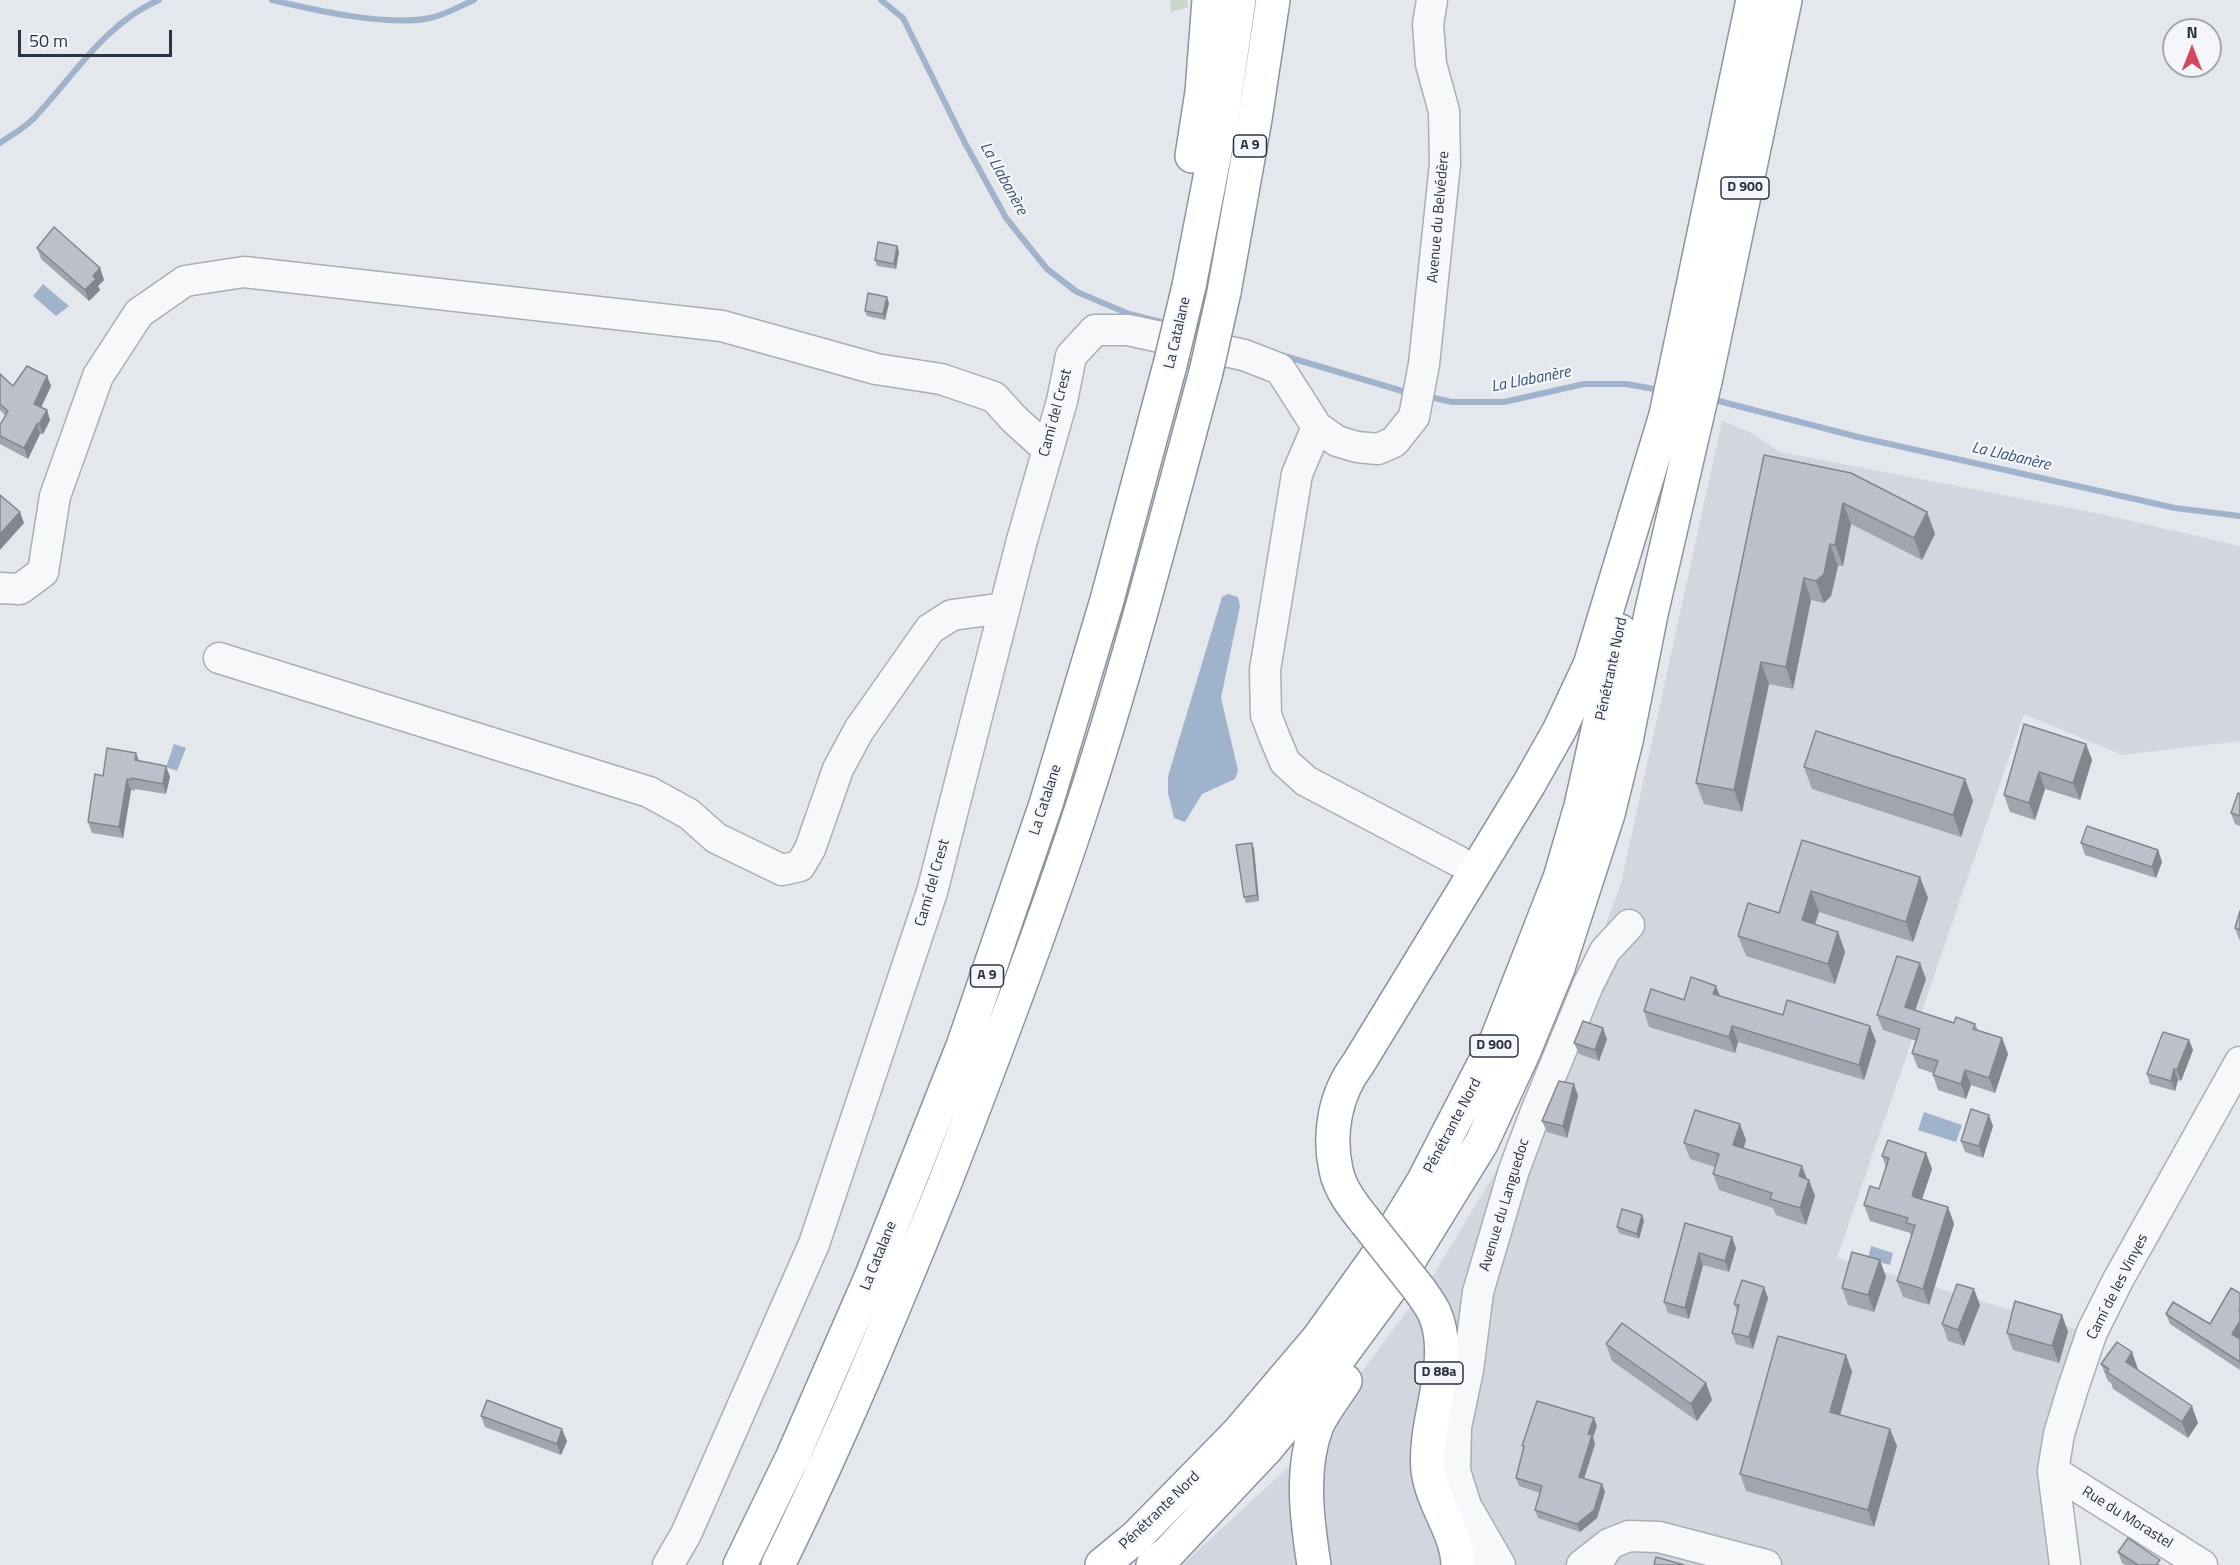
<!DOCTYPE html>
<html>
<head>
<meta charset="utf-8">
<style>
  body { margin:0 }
  #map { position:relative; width:2240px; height:1565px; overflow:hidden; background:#e4e7ec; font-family:"Titillium Web",sans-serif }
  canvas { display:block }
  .north { position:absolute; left:2162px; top:18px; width:60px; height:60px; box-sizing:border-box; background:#f4f6f9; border:2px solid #a4a8b1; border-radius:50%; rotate:0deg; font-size:16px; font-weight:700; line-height:24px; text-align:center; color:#2b3445 }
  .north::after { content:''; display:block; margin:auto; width:21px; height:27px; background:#d1495b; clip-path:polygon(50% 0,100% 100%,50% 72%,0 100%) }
  .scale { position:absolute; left:18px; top:30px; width:154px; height:27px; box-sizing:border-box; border:3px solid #2b3445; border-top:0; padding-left:8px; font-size:18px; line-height:21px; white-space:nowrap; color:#2b3445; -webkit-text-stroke:4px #f4f6f9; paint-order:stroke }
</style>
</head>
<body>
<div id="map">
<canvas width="2240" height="1565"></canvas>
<div class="north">N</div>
<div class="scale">50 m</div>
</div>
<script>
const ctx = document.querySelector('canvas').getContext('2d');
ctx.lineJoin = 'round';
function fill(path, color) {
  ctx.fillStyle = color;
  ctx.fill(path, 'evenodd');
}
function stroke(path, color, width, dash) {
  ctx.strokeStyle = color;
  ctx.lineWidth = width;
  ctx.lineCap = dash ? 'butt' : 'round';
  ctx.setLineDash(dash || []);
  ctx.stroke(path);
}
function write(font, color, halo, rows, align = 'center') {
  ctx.font = font + ' "Titillium Web",sans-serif';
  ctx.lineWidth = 4.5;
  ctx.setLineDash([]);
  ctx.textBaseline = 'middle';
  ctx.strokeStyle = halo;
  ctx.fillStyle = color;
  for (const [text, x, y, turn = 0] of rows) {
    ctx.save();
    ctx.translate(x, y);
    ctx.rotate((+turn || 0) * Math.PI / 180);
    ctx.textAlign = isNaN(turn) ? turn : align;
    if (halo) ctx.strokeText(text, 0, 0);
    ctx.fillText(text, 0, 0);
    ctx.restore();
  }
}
fill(new Path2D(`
  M1722,421l29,12 29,19 321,62 139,32v195l-118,14 -98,-41 -187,544 245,73 -32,153 14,81h-882l113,-104 136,-182 68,-113 75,-154 47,-129z`), '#d2d6de');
fill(new Path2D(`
  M1170,0h17l1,7 -17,5z`), '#c9d6c5');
fill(new Path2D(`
  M43,284l26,22 -13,10 -23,-20z
  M1228,594l10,3 2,9 -19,92 17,72 -3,9 -33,15 -17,28 -11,-4 -6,-25v-17l54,-179z
  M174,744l12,4 -9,23 -11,-4z
  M1924,1112l38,13 -6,17 -38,-12z
  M1871,1246l22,7 -3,12 -22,-6z`), '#9fb4cc');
stroke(new Path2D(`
  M272,0c42,10 117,27 158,18 15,-3 30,-12 44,-18
  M881,0l22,18 62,125 41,75 41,51 30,23 52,22 32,8
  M0,143c11,-8 25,-15 34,-25 39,-41 71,-95 125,-118
  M1281,355l128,38
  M1425,396l27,6h52l80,-18h42l34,6
  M1711,399l147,38 317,71 65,8`), '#9fb4cc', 6);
const minor = new Path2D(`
  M1317,427l-20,47 -32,196 1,45 8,21 11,26 21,19 152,80
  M0,588l20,1 23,-17 12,-76 43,-120 41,-63 46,-32 59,-9 478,54 154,43 65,10 53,18 20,22 33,30
  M219,658l430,134 40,22 27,24 66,32 18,-4 10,-17 28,-80 21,-39 71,-101 22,-14 53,-7
  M2053,1471l149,94
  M1466,1506l-11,-35 1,-44 12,-57 10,-78 36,-122 21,-56 53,-129 17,-34 24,-26
  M1609,1544l20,-8 30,1 107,28
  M668,1565l18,-31 128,-290 118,-352 90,-352 40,-139 9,-45 24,-26h33l116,25 36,14 37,58 20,14 20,6 21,2 16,-7 20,-25 10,-53 21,-200 -1,-53 -13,-47 -3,-40 4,-24
  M1472,1565v-22l-6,-37 34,59
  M1582,1565l27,-21 -13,21
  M2065,1565l-12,-94 6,-37 14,-46 19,-56 26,-52 122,-218`);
const highway = new Path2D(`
  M1192,156l10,-64 7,-92
  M1189,286l33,-170 17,-116
  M1224,292l31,-173 18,-119
  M1366,1222c-12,-15 -26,-32 -30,-52 -8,-36 -1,-76 22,-106l171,-280 31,-55 30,-64 76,-250 87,-415
  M1419,1289c5,7 11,15 15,23 22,48 -11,107 -6,158 4,34 29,61 30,95
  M740,1565l53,-109 79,-181 91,-229 83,-242 61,-204 63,-235
  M778,1565c61,-124 114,-252 166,-380 48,-123 95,-246 136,-371 48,-146 86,-294 126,-442
  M1102,1565l34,-28 103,-105 79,-93 63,-88 42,-69 74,-143 63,-161 21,-72 39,-175
  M1153,1565l15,-12 98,-104 53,-64 81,-110 82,-133 42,-91 34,-83 50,-154 18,-73 25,-127 55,-237 79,-377
  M1314,1565c-7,-45 -14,-96 3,-140 7,-15 19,-30 28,-44`);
stroke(minor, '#a9aeb7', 33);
stroke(highway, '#8b94a3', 36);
stroke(minor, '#f7f8fa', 30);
stroke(highway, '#fff', 33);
const highwayBridge = new Path2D(`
  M1170,365l19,-79
  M1206,372l18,-80
  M1366,1222l53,67`);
stroke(highwayBridge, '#8b94a3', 36, []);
stroke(highwayBridge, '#fff', 33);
fill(new Path2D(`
  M897,246l2,6 -3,17 -19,-3 -2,-6z
  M37,248l63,20 4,12 -6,6 2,4 -11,11 -48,-42z
  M889,303l-4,17 -18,-4 -2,-5z
  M0,374l13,12 34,-10 4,10 -10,21 6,3 3,10 -7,14h-3l-12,25 -28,-15v-19l6,-9 -6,-6z
  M1851,473l76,39 8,22 -13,26 -71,-36 -8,42h-5l-7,30 -7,7 -13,-3 -18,89 -24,-5 -27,128 -38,-8 -8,-21z
  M2024,724l62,20 6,16 -12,40 -35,-11 -10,31 -25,-8 -6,-17z
  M139,761l27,5 4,11 -4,17 -31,-5v2l-4,-1 -8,48 -31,-5 -4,-11z
  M1804,767l161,12 8,22 -12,36 -149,-48z
  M2240,794v32l-5,-2 -4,-11z
  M1802,840l118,37 8,21 -15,44 -94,-30 -4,13 23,7 7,20 -10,32 -89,-28 -8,-20 41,-23z
  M2081,843l77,7 4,12 -6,16 -71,-23z
  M1254,849l5,52 -13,2 -2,-6z
  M2240,911v29l-1,-1 -4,-11z
  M1926,979l-11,31 39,13 21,1 3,6 24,8 6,16 -13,39 -24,-8 -5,14 -28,-9 -5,-15v-2l-15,-5 -6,-15 4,-12 -33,-11 -6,-15z
  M1720,996l156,45 -12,39 -126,-38 -3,11 -86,-26 -5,-16 40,-11z
  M1607,1039l-8,22 -20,-7 -5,-11z
  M2189,1040l4,10 -12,31 -3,-1 -3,11 -25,-7 -3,-10z
  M1574,1084l4,12 -11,42 -20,-6 -5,-11z
  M1993,1126l-10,32 -18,-6 -4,-11z
  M1746,1140l-2,8 58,18 5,13 8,17 -9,29 -30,-10 -3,-7 -54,-18 -6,-16 2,-7 -25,-8 -6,-16z
  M1926,1153l6,16 -10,31 26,7 6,17 -25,81 -26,-8 -6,-16 14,-44 -1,-4 -40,-12 -6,-16 15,-16 7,-22 -4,-11z
  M1642,1215l2,6 -5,18 -20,-6 -2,-6z
  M1685,1223l51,25 -7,24 -26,-7 -14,54 -21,-6 -4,-11z
  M1886,1277l-12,35 -26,-7 -6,-17z
  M1764,1287l4,11 -15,51 -17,-5 -4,-11 5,-22 -3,-7z
  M2240,1293v44l-1,1 1,1v31l-70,-46 -4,-10 44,10z
  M1980,1305l-16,41 -16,-5 -6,-17z
  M2062,1315l6,17 -9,31 -46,-13 -6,-17z
  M1606,1344l100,39 6,17 -15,21 -85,-60z
  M1846,1355l6,17 -12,43 57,31 -23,81 -128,-36 -6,-17z
  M2101,1364l37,5v1l60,53 -10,15 -75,-49 -2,-6 -3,-2z
  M481,1416l86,25 -6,14 -76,-28z
  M1597,1426l-4,11 2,7 -11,34 18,6 3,8 -8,26 -17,14 -42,-14 -3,-8 5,-17 -21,-7 -3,-8 8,-29 -2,-3z
  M2118,1552l44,13h-36l-4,-2z`), '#a1a5ae');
fill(new Path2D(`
  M897,246l2,6 -3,17 -2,-5z
  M100,268l4,12 -6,6 2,4 -11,11 -4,-11 8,-14z
  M887,297l2,6 -4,17 -2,-6z
  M47,376l4,10 -13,28 -4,-10z
  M47,410l3,10 -7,14 -4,-10z
  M37,424l3,10 -12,25 -4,-11z
  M1843,503l8,21 -8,42 -8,-21z
  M20,512l4,11 -24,27v-16z
  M1927,512l8,22 -13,26 -8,-22z
  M1830,544l8,22 -7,30 -7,7 -8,-22z
  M1804,578l7,22 -18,89 -7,-22z
  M1761,662l8,22 -27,128 -8,-22z
  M2086,744l6,16 -12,40 -7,-17z
  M136,753l4,11 -5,-4z
  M166,766l4,11 -4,17 -3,-10z
  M2039,772l6,17 -10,31 -6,-17z
  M127,779l4,11 -8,48 -4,-11z
  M1965,779l8,22 -12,36 -8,-22z
  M1252,843l2,6 5,52 -2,-6z
  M2158,850l4,12 -6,16 -4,-11z
  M1920,877l8,21 -15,44 -7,-20z
  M1811,891l8,21 -10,29 -7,-21z
  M1838,932l7,20 -10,32 -7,-20z
  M1920,963l6,16 -15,43 -6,-15z
  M1716,986l6,15 -9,-7z
  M1732,1026l6,16 -3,11 -6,-16z
  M1870,1026l6,15 -12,39 -5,-15z
  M1603,1028l4,11 -8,22 -4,-11z
  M2002,1038l6,16 -13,39 -6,-15z
  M2189,1040l4,10 -12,31 -4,-11z
  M2174,1069l4,11 -3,11 -4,-10z
  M1965,1070l6,15 -5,14 -5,-15z
  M1574,1084l4,12 -11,42 -4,-12z
  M1989,1115l4,11 -10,32 -4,-12z
  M1740,1124l6,16 -7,21 -6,-16z
  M1926,1153l6,16 -14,42 -6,-16z
  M1802,1166l6,16 1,-2 6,16 -9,29 -6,-17 -1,-32z
  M1948,1207l6,17 -25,81 -6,-16z
  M1642,1215l2,6 -5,18 -2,-5z
  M1732,1237l4,11 -7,24 -4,-11z
  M1699,1253l4,12 -14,54 -4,-11z
  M1880,1260l6,17 -12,35 -6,-17z
  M1764,1287l4,11 -15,51 -4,-12z
  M1974,1289l6,16 -16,41 -6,-16z
  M2062,1315l6,17 -9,31 -7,-17z
  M2240,1321v16l-5,7 -3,-10z
  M2132,1352l6,17 -6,10 -6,-17z
  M1846,1355l6,17 -16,57 -6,-17z
  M1706,1383l6,17 -15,21 -6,-17z
  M2192,1406l6,17 -10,15 -6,-16z
  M1594,1418l3,8 -4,11 2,7 -13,41 -3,-8 9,-43z
  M562,1429l5,12 -6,14 -4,-11z
  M1890,1429l7,17 -23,81 -6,-17z
  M1602,1484l3,8 -8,26 -17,14 -3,-8z`), '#83868d');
const building = new Path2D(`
  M54,227l46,41 -7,8 3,3 -11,11 -48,-42z
  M878,242l19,4 -3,18 -19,-4z
  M868,293l19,4 -4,17 -18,-3z
  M27,366l20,10 -13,28 13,6 -8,14h-2l-13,24 -24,-12v-11l8,-14 -8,-7v-30l13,12z
  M1764,455l87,18 76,39 -13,26 -71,-35 -8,42 -5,-1 -6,30 -8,7 -12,-3 -18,89 -25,-5 -27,128 -38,-7z
  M0,495l20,17 -20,22z
  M2024,724l62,20 -13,39 -34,-11 -10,31 -25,-8z
  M1816,731l149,48 -12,36 -149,-48z
  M107,748l29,5 -1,7 31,6 -3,18 -32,-6v2l-4,-1 -8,48 -31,-5 7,-48 8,2z
  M2238,793l2,1v22l-9,-3z
  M2087,826l71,24 -6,17 -71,-24z
  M1802,840l118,37 -14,45 -95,-31 -9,29 36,12 -10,32 -90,-28 10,-33 31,10z
  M1252,843l5,52 -13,2 -8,-52z
  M2240,911v19l-5,-2z
  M1897,956l23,7 -15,44 49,16 2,-6 19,7 -2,5 29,9 -13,40 -24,-8 -4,14 -28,-9 5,-14 -26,-8 8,-24 -43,-14z
  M1691,977l25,9 -3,8 70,21 4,-15 83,26 -11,39 -127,-39 -3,11 -85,-26 7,-22 33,11z
  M1583,1021l20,7 -8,22 -21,-7z
  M2163,1032l26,8 -12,30 -3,-1 -3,12 -24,-7z
  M1559,1081l15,3 -11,42 -21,-5z
  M1971,1109l18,6 -10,31 -18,-5z
  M1695,1110l45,14 -7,21 69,21 -3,10 10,4 -9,28 -30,-9 2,-6 -59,-19 6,-20 -35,-11z
  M1888,1140l38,13 -14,42 2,2 34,10 -25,82 -26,-8 18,-56 -9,-2 2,-5 -44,-13 6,-19 9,3 10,-31 -7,-2z
  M1622,1209l20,6 -5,19 -20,-7z
  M1685,1223l47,14 -7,24 -26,-8 -14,55 -21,-6z
  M1852,1252l28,8 -12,35 -26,-7z
  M1742,1280l22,7 -15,50 -17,-4 7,-28 -5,-1z
  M1957,1284l17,5 -16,41 -16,-6z
  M2231,1288l9,5v16l-1,1 1,1v10l-8,13 8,5v23l-74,-48 7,-12 37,22z
  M2015,1301l47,14 -10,31 -45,-13z
  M1622,1323l84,60 -15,21 -85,-60z
  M1778,1336l68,19 -16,57 60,17 -22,81 -128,-36z
  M2117,1342l15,10 -6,10 66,44 -10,16 -75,-50 2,-3 -8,-5z
  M487,1400l75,29 -5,15 -76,-28z
  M1537,1401l57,17 -6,16 4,1 -13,42 23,7 -8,26 -17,14 -42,-14 7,-24 -26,-8 8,-32h-2z
  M2128,1538l32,22 -4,5h-18l-20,-13z
  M1656,1557l28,8h-30z`);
fill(building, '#bbc0ca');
stroke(building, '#83868d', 1.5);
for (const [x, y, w] of [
  [1250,146,33],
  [1745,188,48],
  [987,976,33],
  [1494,1046,48],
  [1439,1373,48]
]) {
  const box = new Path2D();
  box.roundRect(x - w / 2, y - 11, w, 22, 4.5);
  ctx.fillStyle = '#f4f6f9';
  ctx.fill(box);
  stroke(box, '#2b3445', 1.5);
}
write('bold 14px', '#2b3445', null, [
  ["A 9",1250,146],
  ["D 900",1745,188],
  ["A 9",987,976],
  ["D 900",1494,1046],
  ["D 88a",1439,1373]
]);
write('15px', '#2b3445', '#f4f6f9', [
  ["Avenue du Belvédère",1439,217,-85],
  ["La Catalane",1178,333,-77],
  ["Camí del Crest",1056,413,-75],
  ["Pénétrante Nord",1612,669,-78],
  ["La Catalane",1046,800,-72],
  ["Camí del Crest",933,883,-74],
  ["Pénétrante Nord",1453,1126,-62],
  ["Avenue du Languedoc",1505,1205,-73],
  ["La Catalane",879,1256,-68],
  ["Camí de les Vinyes",2118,1287,-63],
  ["Pénétrante Nord",1160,1511,-44],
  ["Rue du Morastel",2127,1518,32]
]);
write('italic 16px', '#34527a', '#f4f6f9', [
  ["La Llabanère",1003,179,61],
  ["La Llabanère",1531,380,-11],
  ["La Llabanère",2011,457,13]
]);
</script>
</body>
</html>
